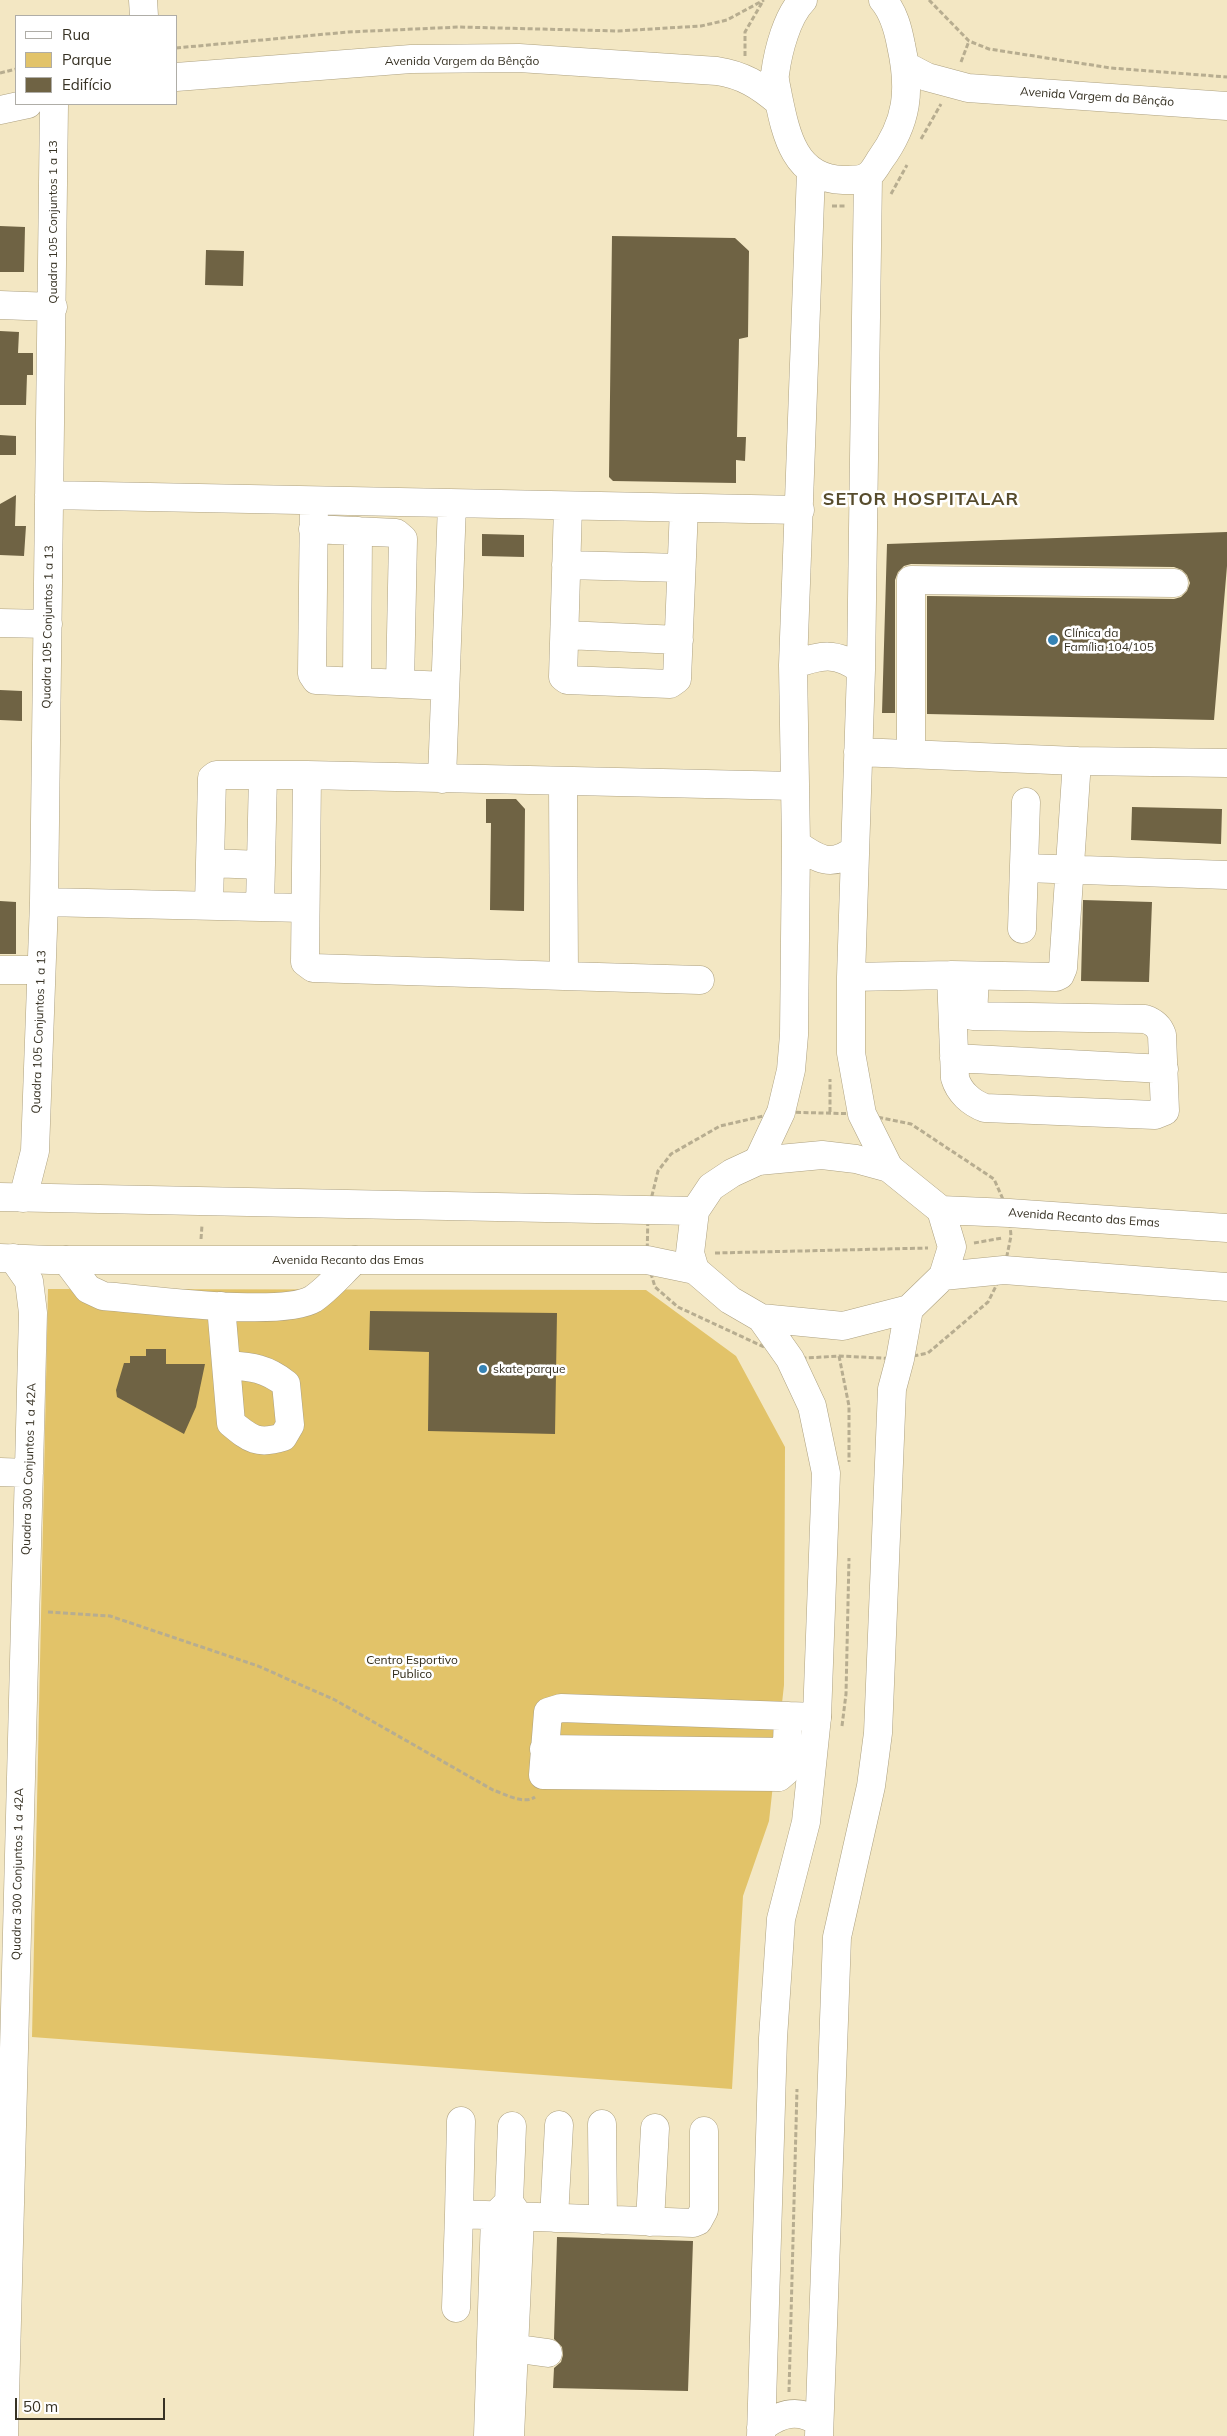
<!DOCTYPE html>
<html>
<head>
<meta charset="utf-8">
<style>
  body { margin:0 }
  #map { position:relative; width:1227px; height:2436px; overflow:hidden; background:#f3e7c3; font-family:Mulish,sans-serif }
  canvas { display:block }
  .legend { position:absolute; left:15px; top:15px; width:162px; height:90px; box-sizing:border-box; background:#fff; border:1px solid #afada7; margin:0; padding:6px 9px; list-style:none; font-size:15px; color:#373224 }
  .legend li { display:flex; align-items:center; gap:10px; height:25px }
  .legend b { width:25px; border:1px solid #afada7 }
  .scale { position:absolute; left:15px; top:2398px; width:150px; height:22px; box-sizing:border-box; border:2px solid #373224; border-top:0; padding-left:6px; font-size:15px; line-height:18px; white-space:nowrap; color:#373224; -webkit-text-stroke:4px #fff; paint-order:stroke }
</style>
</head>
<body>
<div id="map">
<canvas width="1227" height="2436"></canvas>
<ul class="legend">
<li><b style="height:6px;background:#fff"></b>Rua</li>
<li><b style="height:14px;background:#e2c369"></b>Parque</li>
<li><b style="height:14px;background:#6f6344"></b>Edifício</li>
</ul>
<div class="scale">50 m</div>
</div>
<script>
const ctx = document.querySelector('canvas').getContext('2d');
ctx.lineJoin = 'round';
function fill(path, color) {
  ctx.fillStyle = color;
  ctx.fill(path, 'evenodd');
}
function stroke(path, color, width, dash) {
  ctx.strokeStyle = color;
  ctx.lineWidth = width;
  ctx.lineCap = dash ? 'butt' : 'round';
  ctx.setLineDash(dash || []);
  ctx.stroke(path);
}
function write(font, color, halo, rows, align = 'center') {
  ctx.font = font + ' Mulish,sans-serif';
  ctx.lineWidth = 5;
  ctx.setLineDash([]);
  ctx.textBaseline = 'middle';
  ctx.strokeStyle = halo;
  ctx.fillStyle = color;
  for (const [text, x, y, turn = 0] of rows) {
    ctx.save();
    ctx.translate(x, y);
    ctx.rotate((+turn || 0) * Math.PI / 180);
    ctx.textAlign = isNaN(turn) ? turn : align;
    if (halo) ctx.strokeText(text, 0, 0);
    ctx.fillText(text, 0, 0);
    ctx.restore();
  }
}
fill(new Path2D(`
  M48,1289l598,1 90,66 49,91 -1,238 -15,136 -26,75 -11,193 -700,-52z`), '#e2c369');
fill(new Path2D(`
  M0,226l25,1 -1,45h-24z
  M612,236l123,2 14,13 -1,86 -9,2 -2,98h9l-1,24 -9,-1v23l-123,-2 -4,-4z
  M206,250l38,1 -1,35 -38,-1z
  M0,331l19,1 -1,21h15v22h-6l-1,30h-26z
  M0,435l16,1v19h-16z
  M16,495l-1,31h11l-2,30 -24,-1v-51z
  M1227,532v34l-13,154 -287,-6v-118l247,3 7,-2 6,-6 3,-8 -3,-8 -5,-5 -8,-3 -263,-3 -7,2 -6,6 -3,8v133h-13l5,-169z
  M482,534l42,1v22l-42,-1z
  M0,690l22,1v30l-22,-1z
  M486,799h30l9,10 -1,102 -34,-1 1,-87h-5z
  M1132,807l90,2 -1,35 -90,-4z
  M1083,900l69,2 -3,80 -68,-1z
  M0,901l16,1v52h-16z
  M370,1311l187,2 -2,121 -127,-3 1,-79 -60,-2z
  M146,1349h20v15h39l-9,43 -12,27 -67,-37 -1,-7 8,-27h6v-7h16z
  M557,2237l136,4 -5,150 -135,-3 1,-20 7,-6 2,-7 -1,-8 -8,-8z`), '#6f6344');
const minor = new Path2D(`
  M143,0l1,16
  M803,0c-16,16 -25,51 -28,74 -1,6 2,15 3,22 8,39 17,83 65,84 9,0 19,1 26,-5 4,-3 8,-10 11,-15 28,-38 31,-70 21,-115 -3,-16 -7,-32 -18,-45
  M906,66l21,11 41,11 259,18
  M176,77l235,-18 108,-1 198,13c26,4 42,14 62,31
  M0,110l28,-6
  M868,176l-7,494 -10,307v76l11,61 27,54
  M0,305l53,2
  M49,495l751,15
  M314,501l-2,173 4,6 129,6
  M568,506l-5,171 4,3 103,4 7,-5 7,-171
  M313,529l83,4 7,6 -3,145
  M566,565l115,3
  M0,623l48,1
  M565,635l114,5
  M793,665c27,-10 44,-14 68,5
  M357,682l1,-151
  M858,752l219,9 150,2
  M911,754v-174l263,3
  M442,779l10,-275
  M563,783l1,193 -251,-8 -8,-6 2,-187 488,11
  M796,844c21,15 36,24 58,6
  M210,863l51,2
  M1025,868l202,7
  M44,902l260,6
  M209,905l3,-127 4,-3h91
  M260,907l3,-132
  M1022,929l4,-127
  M0,970h41
  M951,975l4,103c4,14 16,25 30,30l170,7 10,-4 -3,-76c-3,-9 -8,-13 -17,-16l-172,-3 2,-40
  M564,976l136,4
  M851,977l100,-2 105,2 4,-2 3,-7 14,-207
  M954,1058l210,11
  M758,1161l23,-49 10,-42 3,-35 2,-191 -3,-179 18,-493
  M23,1198l12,-47 9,-249 10,-798
  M66,1260l22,29 15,7c42,3 178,22 210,3 15,-10 29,-27 42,-39
  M221,1306l10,117c19,16 27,22 52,14l7,-12 -4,-41c-20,-16 -34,-17 -59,-19
  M0,1472l29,1
  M788,1716l-2,55 -7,6 -236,-2 5,-63 13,-4 227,8 29,1
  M544,1749l243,3
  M461,2121l-2,93 234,9 5,-2 6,-11v-79
  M602,2124l1,96
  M554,2218l5,-93
  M650,2222l5,-94
  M456,2308l3,-94
  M497,2346l51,7
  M4,2436l29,-1123 -4,-32 -16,-23
  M488,2436l7,-220 13,-13
  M510,2436l10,-218 -11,-16 3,-76`);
const major = new Path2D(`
  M822,1155l34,4 33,9 52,42 11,37 -9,29 -34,33 -66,17 -82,-8 -31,-18 -35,-30 -5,-17 5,-42 16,-24 21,-14 26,-12z
  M0,1197l695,14
  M941,1210l68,3 218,15
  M0,1258l50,2h597l48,10
  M943,1276l61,-6 223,17
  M761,2428c19,-15 37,-20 58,-6
  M761,2436l12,-398 8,-119 25,-97 11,-105 9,-244 -14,-67 -22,-47 -29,-41
  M819,2436l18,-499 34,-151 7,-53 14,-344 8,-30 9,-50`);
stroke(minor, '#ada180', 29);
stroke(major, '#ada180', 29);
stroke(new Path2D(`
  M929,0l40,41 20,8 122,19 116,9
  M176,48l172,-16 112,-5 158,4 83,-5 26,-6 37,-20
  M745,56v-24l18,-31
  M961,62l8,-21
  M0,73l16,-4
  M921,139l20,-35
  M891,194l16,-29
  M832,206h14
  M781,1112l81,2 49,10 83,55 15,34 2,23 -7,34 -16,32 -60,51 -28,6 -61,-3 -49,3 -112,-52 -23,-20 -8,-27 1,-48 10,-41 13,-17 49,-28z
  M830,1112v-33
  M201,1239l1,-14
  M974,1243l28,-5
  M715,1253l213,-5
  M839,1356l10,50v56
  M48,1612l62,4 148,50 77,34 158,90c12,4 31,15 42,7
  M842,1726l4,-32 3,-136
  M789,2392l8,-303`), '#b7ad90', 3, [5, 2.5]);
stroke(minor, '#fff', 28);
stroke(major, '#fff', 28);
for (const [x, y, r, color] of [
  [1053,640,6,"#3583b5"],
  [483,1369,5,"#3583b5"]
]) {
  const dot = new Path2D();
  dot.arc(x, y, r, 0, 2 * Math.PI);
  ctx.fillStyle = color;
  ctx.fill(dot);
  stroke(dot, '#fff', 2);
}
write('12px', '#373224', '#fff', [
  ["Avenida Vargem da Bênção",462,61],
  ["Avenida Vargem da Bênção",1097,97,4],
  ["Quadra 105 Conjuntos 1 a 13",53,222,-90],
  ["Quadra 105 Conjuntos 1 a 13",48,627,-89],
  ["Quadra 105 Conjuntos 1 a 13",39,1032,-88],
  ["Avenida Recanto das Emas",1084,1218,4],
  ["Avenida Recanto das Emas",348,1260],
  ["Quadra 300 Conjuntos 1 a 42A",29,1469,-88],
  ["Quadra 300 Conjuntos 1 a 42A",18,1874,-89]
]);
write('12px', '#373224', '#fff', [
  ["Clínica da",1064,633],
  ["Família 104/105",1064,647],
  ["skate parque",493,1369]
], 'left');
write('12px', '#302a17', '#fff', [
  ["Centro Esportivo",412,1660],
  ["Publico",412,1674]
]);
ctx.letterSpacing = '1px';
write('bold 18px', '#574c2d', '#fff', [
  ["SETOR HOSPITALAR",921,500]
]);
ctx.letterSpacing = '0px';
</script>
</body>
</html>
